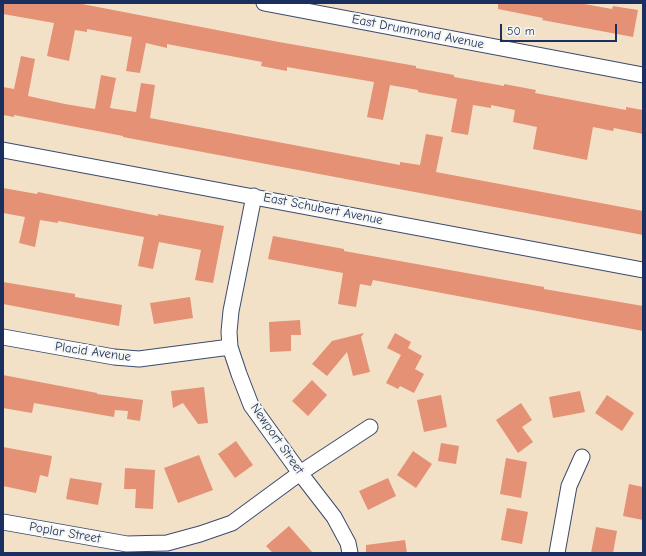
<!DOCTYPE html>
<html>
<head>
<meta charset="utf-8">
<style>
  body { margin:0 }
  #map { position:relative; width:646px; height:556px; overflow:hidden; background:#f2e1c7; font-family:"Comic Neue",sans-serif }
  canvas { display:block }
  .frame { position:absolute; inset:0; border:4px solid #1b2f5e; pointer-events:none }
  .scale { position:absolute; left:500px; top:24px; width:117px; height:18px; box-sizing:border-box; border:2px solid #1b2f5e; border-top:0; padding-left:5px; font-size:12px; line-height:14px; white-space:nowrap; color:#1b2f5e; -webkit-text-stroke:3px #f6f6f2; paint-order:stroke }
</style>
</head>
<body>
<div id="map">
<canvas width="646" height="556"></canvas>
<div class="frame"></div>
<div class="scale">50 m</div>
</div>
<script>
const ctx = document.querySelector('canvas').getContext('2d');
ctx.lineJoin = 'round';
function fill(path, color) {
  ctx.fillStyle = color;
  ctx.fill(path, 'evenodd');
}
function stroke(path, color, width, dash) {
  ctx.strokeStyle = color;
  ctx.lineWidth = width;
  ctx.lineCap = dash ? 'butt' : 'round';
  ctx.setLineDash(dash || []);
  ctx.stroke(path);
}
function write(font, color, halo, rows, align = 'center') {
  ctx.font = font + ' "Comic Neue",sans-serif';
  ctx.lineWidth = 4;
  ctx.setLineDash([]);
  ctx.textBaseline = 'middle';
  ctx.strokeStyle = halo;
  ctx.fillStyle = color;
  for (const [text, x, y, turn = 0] of rows) {
    ctx.save();
    ctx.translate(x, y);
    ctx.rotate((+turn || 0) * Math.PI / 180);
    ctx.textAlign = isNaN(turn) ? turn : align;
    if (halo) ctx.strokeText(text, 0, 0);
    ctx.fillText(text, 0, 0);
    ctx.restore();
  }
}
fill(new Path2D(`
  M3,3h74l202,39 137,24v2l38,7v2l50,9v-2l32,6 -1,3 91,17v-3l17,3v24l-29,-6 -1,3 -20,-4 -6,33 -54,-11 4,-22 -24,-5 2,-12 -24,-5v3l-18,-3 -5,30 -17,-3 6,-33 -39,-7v-2l-28,-5 -7,35 -16,-3 7,-35 -87,-15v4l-26,-5 1,-4 -95,-18v4l-21,-5 -6,30 -14,-2 6,-34 -45,-8v3l-12,-2 -6,31 -22,-5 7,-33 -51,-9z
  M498,3h81l33,6 1,-3 25,4 -5,27 -91,-17 1,-2 -45,-9z
  M21,56l14,3 -7,37 37,8 30,5 6,-34 15,3 -6,30 26,4 5,-29 14,2 -5,33 250,47v-3l20,3 6,-31 17,3 -7,35 207,39v24l-520,-98v-1l-109,-21v2l-11,-2v-28l11,2z
  M3,188l34,6 1,-2 120,24v-2l66,12 -11,57 -18,-3 6,-30 -42,-8 -6,27 -15,-3 6,-29 -86,-16v2l-18,-3 -5,27 -16,-4 6,-26 -22,-4z
  M273,236l71,13v2l200,36v2l99,17v25l-270,-51 -2,6 -11,-2 -4,23 -18,-3 5,-31 -75,-14z
  M3,282l72,12v3l47,8 -3,21 -116,-22z
  M190,297l3,21 -39,6 -4,-21z
  M300,320l1,15h-10v16l-21,1 -1,-30z
  M364,333l-3,4 9,35 -17,4 -6,-24 -20,24 -15,-12 20,-23z
  M395,333l16,9 -3,6 14,8 -7,13 9,5 -10,19 -14,-7 -2,3 -12,-6 15,-28 -14,-7z
  M3,375l94,18v1l46,6 -3,21 -13,-2 1,-8 -13,-1 -1,7 -80,-14 -2,10 -29,-5z
  M312,380l15,15 -19,21 -16,-15z
  M204,387l4,36 -10,1 -15,-21 -10,5 -2,-17z
  M580,391l5,21 -32,6 -4,-21z
  M441,395l6,32 -23,5 -7,-32z
  M607,395l27,18 -12,18 -27,-18z
  M521,403l11,17 -10,7 11,15 -15,11 -22,-33z
  M236,441l17,24 -18,13 -17,-24z
  M441,443l18,3 -3,18 -18,-3z
  M3,447l49,9 -4,21 -8,-2 -4,18 -33,-7z
  M413,451l19,13 -16,24 -19,-13z
  M199,455l14,35 -35,13 -14,-35z
  M506,458l21,4 -6,36 -21,-4z
  M125,468l30,2 -2,39 -18,-1 1,-19h-12z
  M70,478l32,5 -4,22 -32,-6z
  M388,478l8,18 -28,14 -9,-19z
  M629,484l14,3v33l-20,-4z
  M507,508l21,4 -6,32 -21,-4z
  M289,526l24,27h-40l-7,-7z
  M596,527l21,4 -4,22h-22z
  M405,540l2,13h-41v-8z`), '#e49175');
const minor = new Path2D(`
  M264,3l379,72
  M3,150l640,120
  M254,196l-23,115 -2,21 1,15 9,27 12,31 49,68 34,44 14,26 2,10
  M3,337l111,20 25,2 91,-12
  M3,522l124,22 40,-1 33,-9 32,-11 68,-50 70,-46
  M557,553l12,-67 13,-29`);
stroke(minor, '#3b4a6e', 17);
stroke(minor, '#fff', 15);
write('13px', '#1b2f5e', '#f6f6f2', [
  ["East Drummond Avenue",418,32,11],
  ["East Schubert Avenue",323,209,11],
  ["Placid Avenue",93,352,8],
  ["Newport Street",277,439,55],
  ["Poplar Street",65,533,10]
]);
</script>
</body>
</html>
